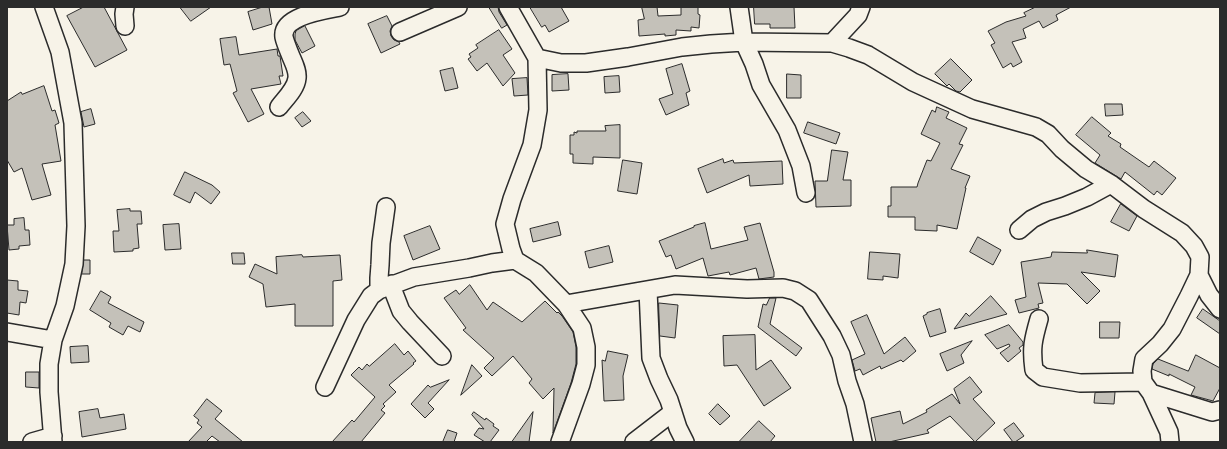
<!DOCTYPE html>
<html>
<head>
<meta charset="utf-8">
<style>
  body { margin:0 }
  #map { position:relative; width:1227px; height:449px; overflow:hidden; background:#f7f3e8; font-family:"Shantell Sans",sans-serif }
  canvas { display:block }
  .frame { position:absolute; inset:0; border:8px solid #2b2b2b; pointer-events:none }
</style>
</head>
<body>
<div id="map">
<canvas width="1227" height="449"></canvas>
<div class="frame"></div>
</div>
<script>
const ctx = document.querySelector('canvas').getContext('2d');
ctx.lineJoin = 'round';
function fill(path, color) {
  ctx.fillStyle = color;
  ctx.fill(path, 'evenodd');
}
function stroke(path, color, width, dash) {
  ctx.strokeStyle = color;
  ctx.lineWidth = width;
  ctx.lineCap = dash ? 'butt' : 'round';
  ctx.setLineDash(dash || []);
  ctx.stroke(path);
}
const building = new Path2D(`
  M84,7h20l23,43 -32,17 -28,-51z
  M180,7h31l-20,14z
  M263,7h6l3,17 -19,6 -5,-18z
  M489,7h9l1,5 8,13 -5,3z
  M530,7h31l8,14 -20,11 -4,-7 -3,2z
  M642,7h15l1,9 23,-1v-8h17v7l2,1 -1,13 -8,-1v4l-15,-1v5l-11,1v-2l-26,2 -1,-16 6,-1z
  M754,7h40l1,21h-25v-4h-15z
  M1036,7h35l-15,8 2,5 -15,8 -4,-7 -16,8 3,9 -14,4 10,20 -9,5 -2,-4 -8,5 -12,-23 4,-2 -7,-12 18,-9 20,-6 -2,-3z
  M387,16l5,10 -2,5 1,5 3,4 5,2 1,2 -19,9 -13,-29z
  M305,26l10,20 -13,7 -7,-13v-6l1,-3z
  M499,30l13,19 -9,6 12,18 -12,13 -16,-23 -10,8 -9,-12 3,-2 -2,-3 9,-6 -2,-3z
  M236,37l3,18 38,-6 1,7h2l3,20h-4l2,8 -30,5 13,25 -16,8 -15,-29 4,-2 -7,-27 -6,1 -4,-26z
  M951,59l21,21 -12,12 -4,-1 -7,-7 -2,2 -12,-12z
  M682,64l8,27 -4,2 3,12 -23,10 -7,-16 14,-5 -7,-25z
  M453,68l5,20 -13,3 -5,-20z
  M568,74l1,16 -17,1v-16z
  M787,74l14,1v23h-14z
  M619,76l1,16 -15,1 -1,-16z
  M527,78l1,17 -14,1 -2,-17z
  M44,86l8,25 3,-1 4,13 -4,2 6,36 -19,3 9,31 -19,5 -10,-32 -8,4 -7,-12v-59l14,-9 1,2z
  M1105,104h17l1,11 -17,1z
  M937,107l12,5 -3,6 21,10 -8,16 4,1 -12,24 19,7 -5,12h1l-9,41 -20,-4v6l-22,-1v-13h-27v-11h3v-19h26l1,-4 9,-23 4,1 9,-18 -19,-9 11,-24 3,2z
  M91,109l4,15 -11,3 -3,-15z
  M303,112l8,9 -9,6 -7,-9z
  M1092,117l19,16 -3,3 13,8 -1,3 29,20 5,-6 22,17 -14,17 -5,-4 -3,4 -29,-23 -4,7 -26,-16 5,-8 -24,-20z
  M808,122l32,11 -4,11 -32,-11z
  M620,125v33l-27,-1v7l-20,-1v-9h-3v-19h4v-3l3,1v-2h29l-1,-5z
  M832,150l16,2 -5,28h8v26l-35,1 -1,-26h12z
  M723,159l1,4 9,-3 1,3 48,-2 1,23 -33,2 -1,-11 -42,18 -9,-24z
  M623,160l19,3 -5,31 -19,-3z
  M185,172l27,13 8,7 -9,12 -16,-12 -5,11 -16,-8z
  M1121,204l16,12 -8,15 -18,-9z
  M130,209v2h11l1,13h-5l2,24 -6,1v2l-19,1 -1,-21h6l-2,-21z
  M24,218l1,12h4l1,15 -11,1v3l-10,1 -2,-25h7v-6z
  M558,222l3,13 -28,7 -3,-13z
  M705,223l6,26 37,-9 -4,-13 16,-4 14,49v5l-15,2 -3,-11 -26,7 -1,-3 -21,4 -5,-18 -27,11 -5,-14 -5,2 -7,-16 35,-14v-1z
  M179,224l2,25 -16,1 -2,-25z
  M430,226l10,23 -27,11 -9,-24z
  M978,237l23,13 -8,15 -23,-13z
  M609,246l4,16 -24,6 -4,-16z
  M1087,250l31,5 -3,22 -34,-5 19,19 -13,13 -20,-20 -29,-1 5,20 -5,1 1,4 -20,5 -4,-13 11,-3 -5,-35 30,-5 1,-5 35,1z
  M870,252l30,2 -2,24 -15,-2v4l-15,-1z
  M232,253h12l1,11h-12z
  M302,255l1,2 37,-2 2,25 -9,1v45h-38v-22l-29,3 -3,-23 -14,-7 6,-13 22,10 -1,-17z
  M84,260h6v14h-8z
  M7,280l11,1v9l10,1 -2,12 -6,-1 -1,13 -12,-2z
  M470,285l17,25 6,-8 29,20 23,-21 12,12 1,-1 4,4 11,16 3,15v17l-5,19 -18,50 1,-45 -11,11 -14,-16 3,-4 -19,-23 -21,20 -8,-8 10,-10 -31,-28 3,-2 -22,-30 12,-8 3,4z
  M101,291l10,6 -3,6 36,19 -4,10 -12,-6 -5,9 -14,-8 2,-4 -21,-13z
  M991,296l16,18 -53,15 12,-16 3,3z
  M770,298h6l-6,26 32,24 -6,8 -38,-29 5,-23 3,1z
  M659,303l19,2 -3,33 -15,-2z
  M940,309l6,23 -16,5 -7,-21 4,-2v-1z
  M1203,309l17,12v13l-23,-16z
  M867,315l17,39 21,-17 11,14 -13,11 -2,-2 -20,9 -1,-3 -17,9 -3,-6 -5,2 -3,-11 13,-6 -14,-32z
  M1100,322h20l-1,16h-19z
  M1009,325l14,17v3l-4,3 2,3 -13,11 -8,-9 10,-7 -1,-2 -12,5 -12,-14z
  M755,335l1,35 15,-10 20,28 -27,18 -27,-41 -13,1 -1,-30z
  M972,341l-11,14 3,8 -17,8 -7,-17z
  M395,344l9,11 4,-4 8,10 -3,2 1,1 -25,21 7,7 -13,12 2,2 -4,4 4,3 -24,29h-29l20,-22 2,2 21,-25 -24,-22 8,-8 3,3 5,-6 2,2z
  M88,346l1,16 -18,1 -1,-16z
  M608,351l20,4 -5,21 1,24 -20,1 -2,-41 3,1z
  M1196,355l24,13v20l-7,13 -22,-6 4,-8 -26,-13v2l-17,-7 1,-5 5,-5 30,12z
  M472,365l10,11 -21,19z
  M26,372h13v16l-13,-1z
  M970,377l12,15 -9,7 22,24 -20,19 -25,-26 -23,14 2,3 -40,9h-13l-5,-24 29,-7 3,13 24,-12 -1,-2 26,-16 8,10 -6,-15z
  M449,380l-21,23 6,6 -9,9 -14,-14 17,-19 2,2z
  M1115,392l-1,12 -20,-1 1,-10z
  M207,399l15,12 -7,8 28,23h-23l-8,-6 -6,6h-18l14,-15 -5,-4 2,-3 -5,-4z
  M718,404l12,12 -10,9 -11,-11z
  M98,409l2,9 24,-4 2,15 -44,8 -3,-25z
  M474,412l11,8 1,-2 8,6 -1,2 6,4 -9,12h-5l-11,-7 5,-7 5,1 -12,-14z
  M533,412l-4,30h-17z
  M759,421l16,15 -5,6h-31z
  M1014,423l10,13 -9,6h-2l-9,-12z
  M448,430l9,3 -3,9h-11z`);
fill(building, '#c4c1b9');
stroke(building, '#2b2b2b', 1);
const minor = new Path2D(`
  M44,7l16,45 13,71 3,103 -2,38 -9,42 -12,34 -4,24v28l4,50
  M508,7l29,51 1,52 -6,35 -20,54 -7,25 6,25 4,11 21,13 30,31 16,24 4,19v18l-5,19 -21,58
  M739,7l5,35 10,22 7,21 26,45 14,36 5,27
  M125,26l-1,-12 1,-7
  M400,32l58,-25
  M832,43l26,-28 3,-8
  M537,58l24,5h25l42,-6 54,-10 29,-3 33,-2 88,1 17,5 19,7 45,27 59,27 64,18 12,7 14,15 24,20 25,15 33,25 38,24 12,13 6,11 -1,18 -10,21 -17,33 -12,15 -16,15 -2,12 1,11 8,11 18,39 1,10
  M279,107c6,-8 17,-18 18,-29 1,-8 -4,-16 -7,-24 -2,-5 -5,-12 -6,-17 -3,-21 41,-27 56,-30
  M1019,230l13,-11 14,-7 19,-6 22,-9 24,-13
  M1199,275l10,20 11,14
  M392,284l2,9 7,18 9,11 32,34
  M379,290v-12l1,-13 1,-22 5,-36
  M648,290l3,68 8,21 10,21 9,28 7,14
  M566,304l109,-19 72,4 36,-1 12,3 14,9 23,36 9,19 6,26 8,23 8,38
  M1039,319c-6,21 -8,29 -5,51l9,7 37,6 63,-1
  M7,332l46,8
  M325,387l31,-67 15,-24 8,-6 35,-13 55,-9 23,-5 23,-3
  M1151,393l61,19 8,-2
  M32,442l21,-6
  M634,442l39,-30`);
stroke(minor, '#2b2b2b', 20);
stroke(minor, '#f7f3e8', 17);
</script>
</body>
</html>
